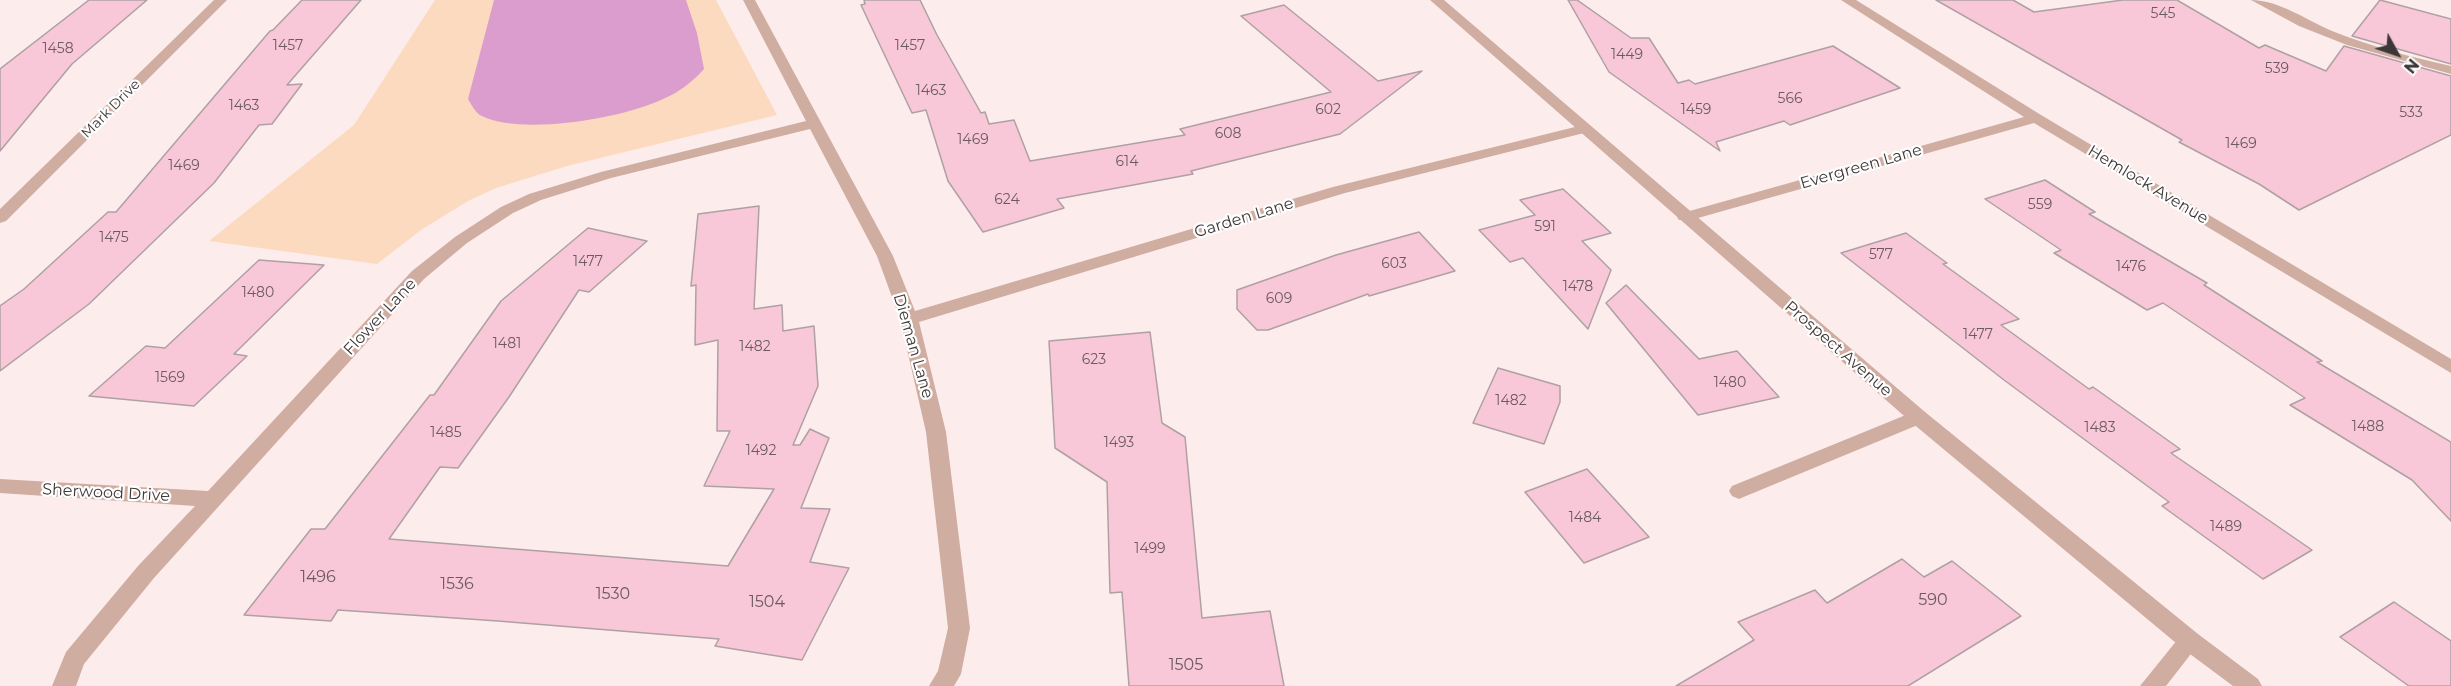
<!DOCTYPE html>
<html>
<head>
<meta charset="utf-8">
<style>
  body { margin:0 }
  #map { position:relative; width:2451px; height:686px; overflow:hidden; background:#fdecec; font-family:Montserrat,sans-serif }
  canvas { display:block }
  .north { position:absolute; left:2367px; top:24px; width:60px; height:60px; -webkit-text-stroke:4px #fefefe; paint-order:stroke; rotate:130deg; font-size:16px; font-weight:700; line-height:24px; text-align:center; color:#3e3737 }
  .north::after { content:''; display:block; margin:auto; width:21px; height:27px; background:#3e3737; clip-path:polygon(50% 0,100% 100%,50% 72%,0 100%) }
</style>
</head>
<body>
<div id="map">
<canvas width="2451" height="686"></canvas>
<div class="north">N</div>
</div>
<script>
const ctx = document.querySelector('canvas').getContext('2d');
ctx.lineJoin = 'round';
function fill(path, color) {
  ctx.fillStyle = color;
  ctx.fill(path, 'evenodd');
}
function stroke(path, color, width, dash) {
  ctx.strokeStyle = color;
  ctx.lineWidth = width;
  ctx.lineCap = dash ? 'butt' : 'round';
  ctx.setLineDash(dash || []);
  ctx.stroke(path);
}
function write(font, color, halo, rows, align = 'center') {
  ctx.font = font + ' Montserrat,sans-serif';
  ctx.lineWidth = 4.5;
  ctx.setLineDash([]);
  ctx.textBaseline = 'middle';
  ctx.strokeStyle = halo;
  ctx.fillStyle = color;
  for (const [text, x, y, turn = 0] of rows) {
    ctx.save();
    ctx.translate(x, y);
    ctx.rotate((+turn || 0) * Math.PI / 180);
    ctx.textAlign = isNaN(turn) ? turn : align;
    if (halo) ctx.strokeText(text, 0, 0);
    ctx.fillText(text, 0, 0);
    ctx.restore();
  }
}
fill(new Path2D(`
  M435,0h281l61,115 -210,51 -71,22 -28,13 -47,29 -44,34 -168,-23 145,-116z`), '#fbdabf');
fill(new Path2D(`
  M494,0h192l11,33 7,36c-12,13 -24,23 -41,30 -39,19 -141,37 -181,17 -6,-2 -11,-12 -14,-17z`), '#db9dcd');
const building = new Path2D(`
  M89,0h58l-75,64 -72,87v-82z
  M302,0h59l-74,85 15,-1 -30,40 -13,1 -45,58 -125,121 -89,67v-65l24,-17 84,-77h8l154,-181 3,-1z
  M864,0h56l17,35 44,78 4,-1 4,12 25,-4 16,41 155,-26 -5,-6 151,-37 -90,-76 43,-11 94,76 44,-10 -82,63 -149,37 2,3 -136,25 7,9 -81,24 -35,-51 -22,-71 -14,3 -51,-108 4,-1z
  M1568,0h9l54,38h18l29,45 11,-3 6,4 138,-38 67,42 -110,37 -6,-4 -68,21 4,9 -111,-79z
  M1936,0h77l21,12 89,-12h54l82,48 6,-3 61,26 18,-25 107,30v59l-152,75 -40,-26 -80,-42 3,-2z
  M2380,0l71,19v45l-99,-28z
  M2045,180l50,32 -6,2 118,69 -3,2 118,76 -5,1 134,80v79l-39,-41 -122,-75 15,-7 -142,-95 -16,7 -93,-57 7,-3 -76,-51z
  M1563,189l48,44 -29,8 29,29 -23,59 -65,-71 -13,4 -31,-32 56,-15 -15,-15z
  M759,206l-5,103 28,-4 1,26 31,-5 4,60 -25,59h7l10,-16 19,9 -28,70 29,1 -20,53 39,6 -47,92 -87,-14 4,-7 -221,-18 -160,-11 -7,11 -87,-6 67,-86h14l105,-134h4l67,-94 87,-73 59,13 -58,51 -10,-2 -70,107 -51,71 -18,-1 -51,72 339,27 46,-77 -70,-3 26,-55h-13l1,-91 -23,5 1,-60 -5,1 7,-72z
  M1419,232l36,39 -86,25 -1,-2 -100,36h-11l-20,-21v-19l99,-35z
  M1906,233l41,30 -4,1 76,55 -18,6 88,64 4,-2 87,62 -9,4 141,97 -49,29 -101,-73 7,-4 -165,-122 -163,-127z
  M259,260l65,5 -90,89 13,2 -53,50 -105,-10 57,-50 19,2z
  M1626,285l73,74 38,-8 42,46 -81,18 -92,-112z
  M1150,332l12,91 23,14 17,181 68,-7 14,75h-155l-7,-94 -12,1 -3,-111 -52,-34 -6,-107z
  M1498,368l62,18v16l-16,42 -71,-21z
  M1587,469l62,68 -65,26 -59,-71z
  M1902,559l22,18 28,-16 69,55 -113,70h-232l78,-46 -16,-18 77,-32 12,13z
  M2394,602l57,39v45h-42l-69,-49z`);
fill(building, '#f8c8d8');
stroke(building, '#afa0a5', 1.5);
fill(new Path2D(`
  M1918,410l7,2 3,5 -3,5 -179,74 -7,3 -7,-3 -3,-5 3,-5z`), '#cfada1');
fill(new Path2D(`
  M214,0h13l-221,221 -6,2v-14z
  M743,0h12l138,256 22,55 418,-124 250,-62 7,4 -2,3 -243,61 -426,129 27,110 24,196 -9,46 -7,12h-25l9,-15 10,-43 -22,-196 -26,-113 -23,-63 -67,-127 -199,49 -70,22 -28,13 -46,30 -43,36 -270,299 -70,86 -8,22h-24l14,-34 72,-86 57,-60 -195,-13v-14l208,12 204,-220 43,-34 46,-30 28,-13 72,-22 205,-51z
  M1841,0h15l185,115 410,244v14l-417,-250 -343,97h-12l-2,-3 2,-3 345,-97z
  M2251,0c28,0 55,20 81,31 38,15 78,26 119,35v8l-104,-29 -48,-19z
  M2190,632l8,2 3,7 -35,45h-26l42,-52z`), '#cfada1');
fill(new Path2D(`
  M1430,0h14l481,412 273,222 60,45 4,7h-29l-51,-38 -271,-226z`), '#cfada1');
write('14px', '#6c5b5f', null, [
  ["545",2163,14],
  ["1457",288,46],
  ["1457",910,46],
  ["1458",58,49],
  ["1449",1627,55],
  ["539",2277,69],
  ["1463",931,91],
  ["566",1790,99],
  ["1463",244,106],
  ["602",1328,110],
  ["1459",1696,110],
  ["533",2411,113],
  ["608",1228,134],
  ["1469",973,140],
  ["1469",2241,144],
  ["614",1127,162],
  ["1469",184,166],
  ["624",1007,200],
  ["559",2040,205],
  ["591",1545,227],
  ["1475",114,238],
  ["577",1881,255],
  ["1477",588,262],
  ["603",1394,264],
  ["1476",2131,267],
  ["1478",1578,287],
  ["1480",258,293],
  ["609",1279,299],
  ["1477",1978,335],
  ["1481",507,344],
  ["1482",755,347],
  ["623",1094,360],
  ["1569",170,378],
  ["1480",1730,383],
  ["1482",1511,401],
  ["1488",2368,427],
  ["1483",2100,428],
  ["1485",446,433],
  ["1493",1119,443],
  ["1492",761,451],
  ["1484",1585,518],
  ["1489",2226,527],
  ["1499",1150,549]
]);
write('14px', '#3e3737', '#fefefe', [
  ["Mark Drive",111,109,-45]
]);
write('16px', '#3e3737', '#fefefe', [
  ["Evergreen Lane",1861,167,-16],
  ["Hemlock Avenue",2148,185,31],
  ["Garden Lane",1244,218,-17],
  ["Flower Lane",380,317,-47],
  ["Dieman Lane",913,346,74],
  ["Prospect Avenue",1838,349,41],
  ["Sherwood Drive",106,493,3]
]);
write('16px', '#6c5b5f', null, [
  ["1496",318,577],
  ["1536",457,584],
  ["1530",613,594],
  ["590",1933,600],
  ["1504",767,602],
  ["1505",1186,665]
]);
</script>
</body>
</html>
